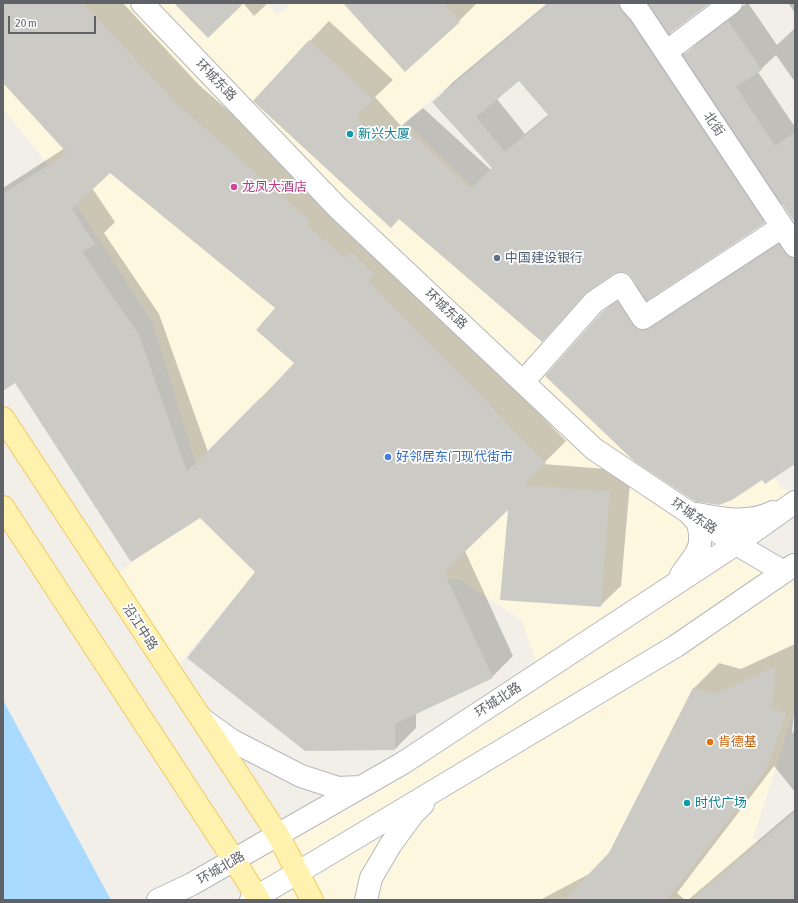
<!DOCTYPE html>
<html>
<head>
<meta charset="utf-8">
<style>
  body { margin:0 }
  #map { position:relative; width:798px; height:903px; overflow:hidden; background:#f1efe8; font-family:"Asap Condensed",sans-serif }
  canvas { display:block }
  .frame { position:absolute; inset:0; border:4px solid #5f6368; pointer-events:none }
  .scale { position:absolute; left:8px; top:16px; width:88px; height:18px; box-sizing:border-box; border:2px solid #5f6368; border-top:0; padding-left:5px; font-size:12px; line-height:14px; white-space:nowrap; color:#5f6368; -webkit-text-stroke:3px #fff; paint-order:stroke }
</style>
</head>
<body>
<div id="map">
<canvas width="798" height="903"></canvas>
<div class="frame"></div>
<div class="scale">20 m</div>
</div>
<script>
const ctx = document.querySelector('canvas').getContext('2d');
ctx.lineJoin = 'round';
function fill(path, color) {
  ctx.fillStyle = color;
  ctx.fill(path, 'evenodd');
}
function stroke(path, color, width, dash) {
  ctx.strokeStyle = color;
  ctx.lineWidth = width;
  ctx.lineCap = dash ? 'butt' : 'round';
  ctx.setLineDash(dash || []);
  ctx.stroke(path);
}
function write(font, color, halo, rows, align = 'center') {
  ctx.font = font + ' "Asap Condensed","Noto Sans SC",sans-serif';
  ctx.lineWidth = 3.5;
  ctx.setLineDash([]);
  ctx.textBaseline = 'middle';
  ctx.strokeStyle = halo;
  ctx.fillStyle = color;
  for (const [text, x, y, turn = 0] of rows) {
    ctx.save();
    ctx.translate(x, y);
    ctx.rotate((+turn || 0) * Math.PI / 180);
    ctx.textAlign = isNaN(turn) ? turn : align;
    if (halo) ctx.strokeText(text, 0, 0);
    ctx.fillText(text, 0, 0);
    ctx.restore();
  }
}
fill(new Path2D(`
  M3,3h264l11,13 14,-13h254l-141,119 189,180 27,-18 22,34 60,87 19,-2 58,83 15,10v7l-46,49 36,21 10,16v119l-42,130 42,34v28h-536l-25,-40 44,-25 92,-39 173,-112 -21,-64 -63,-41 -127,5 -71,-19 -90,109 -61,-94 69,-54 24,-38 -50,-165 -73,-113 -41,-57 -36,-44z`), '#fef7e0');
fill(new Path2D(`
  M3,700l108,200h-108z`), '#aadaff');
fill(new Path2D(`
  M3,3h120l75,81 132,116 236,241 -23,23 88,7 -10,115 -21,20 -91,-98 -44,43 48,105 -21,21 -76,36v15l-21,21 -139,-177 -56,-55 -185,-136 -12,-6v-187l62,-40 -62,-67zM110,171l167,137 18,55 -87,89 -49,-138 -55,-81 11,-11 -23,-34z
  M243,3h25l-14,13z
  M344,3h133l-18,18z
  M548,3h161l-39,29 15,23 19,-19 43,-33h1l29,42 18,-17v54l-19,-27 -18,17 37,55v95l-12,-18 -19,18 -116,77 4,7 143,-78v235l-192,-151 20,-20 14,-9 -10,-11 -6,-1 -7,2 -25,16 -28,32 -19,19 -143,-122 -89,-177 19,-20 64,59 -18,17 26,29 22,-18 68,62 3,-2 -60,-66 19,-20zM520,79l29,35 -24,20 -28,-35z
  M788,3h7v10z
  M795,644v56l-3,34 3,-6v64l-21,-26 -97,127 8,7h-145l49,-26 20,-21 84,-164 26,-26 22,6z
  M795,809v91h-107z`), '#0003');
fill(new Path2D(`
  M3,3h80l94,101 133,117 -3,4 38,33 7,-6 22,22 -6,7 178,182 -22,22 86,7 -9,115 -101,-7 8,-90 -64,62 49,106 -98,46v26l-90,1 -118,-93 68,-86 -55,-54 -69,44 -116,-179 -12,8v-197l64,-41 -64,-70zM110,173l165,135 -19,22 38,33 -33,36 -1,-1 -73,74 -48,-137 -57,-83 13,-8 -23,-35z
  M174,3h70l-36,35z
  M343,3h100l17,19 -55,50z
  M550,3h69v3l2,5 9,10 135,202 -118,78 -16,-24 -4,-4 -6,-1 -7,2 -29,20 -43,48 -143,-123 -8,9 -138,-127 56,-61 65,60 -18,16 25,29 22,-19 68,63 21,-21 -60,-66zM519,81l30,35 -44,36 -29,-35z
  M648,3h62l-41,31z
  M728,21l34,49 -26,17 39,59 20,-14v91l-112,-168z
  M779,244l6,9 4,4 6,1v206l-30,20 -3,-4 -30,20 -13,5 -20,-3h-3l-62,-41 -89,-85 57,-64 15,-11 16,24 4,4 6,1 6,-1z
  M776,666l-4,43 14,4 -20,57 -99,130h-103l45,-47 84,-165 22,6z
  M795,812v88h-104z`), '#cccac5');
const minor = new Path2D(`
  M142,3l196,205 256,241 142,95 48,28
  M631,3l9,10 155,233
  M666,52l65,-49
  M523,382l71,-80 27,-18 22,34 139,-91
  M697,514c25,5 52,10 76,-2
  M681,575l15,-21 4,-10v-11l-2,-10 -9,-10
  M202,719l29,21 70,36 37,12 22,-1
  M158,900l34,-16 211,-121 333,-219 59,-42
  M251,900l46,-27 379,-227 118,-81
  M366,900l5,-22 20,-34 22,-30 10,-10`);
const major = new Path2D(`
  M3,418l275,417 34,65
  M3,507l231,353 25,40`);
stroke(minor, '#b5b8bc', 24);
stroke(major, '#f2c960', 24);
stroke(minor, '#fff', 22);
stroke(major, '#fff2af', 22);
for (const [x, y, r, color] of [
  [350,134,4,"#0f9aa8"],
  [234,187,4,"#d1479c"],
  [497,258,4,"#5c6f8a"],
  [388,457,4,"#3f7fe0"],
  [710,742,4,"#e8710a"],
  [687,803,4,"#0f9aa8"]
]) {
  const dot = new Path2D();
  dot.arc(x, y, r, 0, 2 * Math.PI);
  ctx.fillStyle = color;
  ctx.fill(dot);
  stroke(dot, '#fff', 1.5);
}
write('13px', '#5f6368', '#fff', [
  ["环城东路",216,80,46],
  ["北街",714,124,56],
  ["环城东路",446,309,43],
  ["环城东路",694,516,34],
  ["沿江中路",140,627,57],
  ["环城北路",498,700,-33],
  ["环城北路",221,868,-30]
]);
write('13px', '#0d838f', '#fff', [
  ["新兴大厦",358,134],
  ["时代广场",695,803]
], 'left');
write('13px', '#b23c85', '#fff', [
  ["龙凤大酒店",242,187]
], 'left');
write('13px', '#4e5e75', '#fff', [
  ["中国建设银行",505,258]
], 'left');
write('13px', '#366cbe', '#fff', [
  ["好邻居东门现代街市",396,457]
], 'left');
write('13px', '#c56008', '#fff', [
  ["肯德基",718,742]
], 'left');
</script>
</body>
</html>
